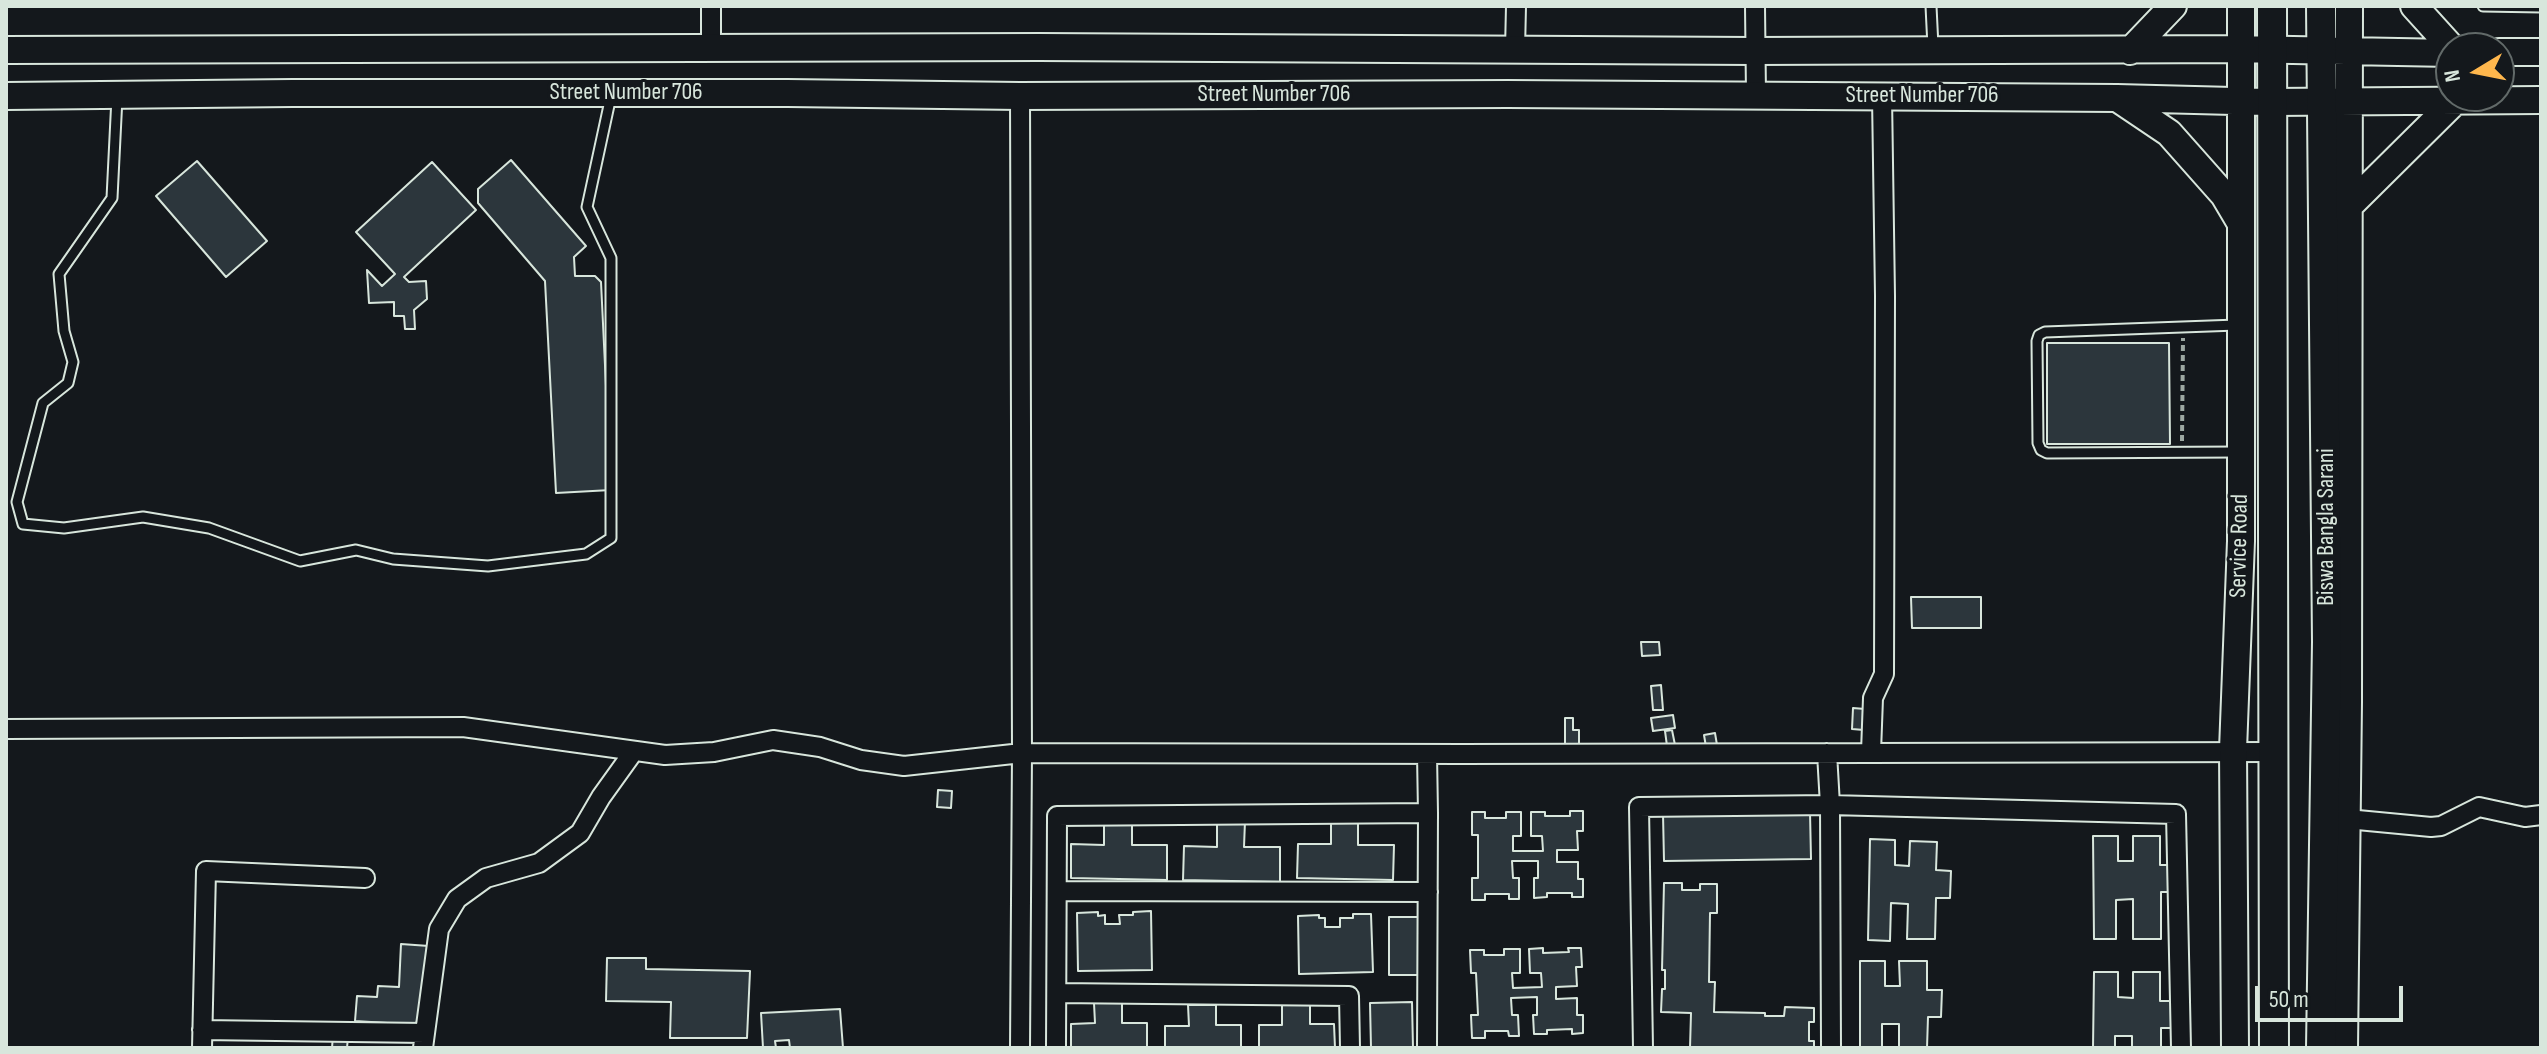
<!DOCTYPE html>
<html>
<head>
<meta charset="utf-8">
<style>
  body { margin:0 }
  #map { position:relative; width:2547px; height:1054px; overflow:hidden; background:#14181c; font-family:"Sofia Sans Condensed",sans-serif }
  canvas { display:block }
  .frame { position:absolute; inset:0; border:8px solid #d8e6dc; pointer-events:none }
  .north { position:absolute; left:2435px; top:32px; width:80px; height:80px; box-sizing:border-box; background:#14181c; border:2px solid #626a69; border-radius:50%; rotate:260deg; font-size:22px; font-weight:700; line-height:32px; text-align:center; color:#d8e6dc }
  .north::after { content:''; display:block; margin:auto; width:28px; height:36px; background:#ffb74d; clip-path:polygon(50% 0,100% 100%,50% 72%,0 100%) }
  .scale { position:absolute; left:2255px; top:986px; width:148px; height:36px; box-sizing:border-box; border:4px solid #d8e6dc; border-top:0; padding-left:10px; font-size:24px; line-height:28px; white-space:nowrap; color:#d8e6dc; -webkit-text-stroke:6px #14181c; paint-order:stroke }
</style>
</head>
<body>
<div id="map">
<canvas width="2547" height="1054"></canvas>
<div class="frame"></div>
<div class="north">N</div>
<div class="scale">50 m</div>
</div>
<script>
const ctx = document.querySelector('canvas').getContext('2d');
ctx.lineJoin = 'round';
function fill(path, color) {
  ctx.fillStyle = color;
  ctx.fill(path, 'evenodd');
}
function stroke(path, color, width, dash) {
  ctx.strokeStyle = color;
  ctx.lineWidth = width;
  ctx.lineCap = dash ? 'butt' : 'round';
  ctx.setLineDash(dash || []);
  ctx.stroke(path);
}
function write(font, color, halo, rows, align = 'center') {
  ctx.font = font + ' "Sofia Sans Condensed",sans-serif';
  ctx.lineWidth = 6;
  ctx.setLineDash([]);
  ctx.textBaseline = 'middle';
  ctx.strokeStyle = halo;
  ctx.fillStyle = color;
  for (const [text, x, y, turn = 0] of rows) {
    ctx.save();
    ctx.translate(x, y);
    ctx.rotate((+turn || 0) * Math.PI / 180);
    ctx.textAlign = isNaN(turn) ? turn : align;
    if (halo) ctx.strokeText(text, 0, 0);
    ctx.fillText(text, 0, 0);
    ctx.restore();
  }
}
const building = new Path2D(`
  M511,160l75,86 -12,11 1,19h20l6,6 10,208 -55,3 -11,-212 -67,-78v-14z
  M197,161l70,80 -41,36 -70,-81z
  M432,162l44,48 -72,67 5,5 17,-1 1,18 -13,11 1,19h-10l-1,-13h-10v-14l-25,1 -2,-33 15,16 13,-12 -39,-42z
  M2047,343h122l1,101h-123z
  M1911,597h70v31h-69z
  M1641,642h18l1,13 -18,1z
  M1661,685l2,25h-10l-2,-24z
  M1853,708l12,1 -1,21 -12,-1z
  M1673,715l2,13 -22,3 -2,-13z
  M1565,718h8v12h6v14h-14z
  M1672,730l3,15 -8,1 -2,-15z
  M1715,733l2,12 -11,2 -2,-12z
  M938,790l14,1 -1,17 -14,-1z
  M1570,811h13v20h-6l1,19h-21v12h21v17h5v18h-11v-4h-25v4l-13,1v-20h4v-17h-26l1,17h6v21h-10v-5h-24v6h-13v-22h6v-43h-6v-23h13v6h21v-6h15v24h-8v15h30l-1,-15h-11v-24h14v4h25z
  M1810,812l1,47 -147,2 -1,-47z
  M1104,818l28,1v26h35v35l-96,-2v-34l33,1z
  M1331,818l27,1v26h36l-1,35 -96,-2 1,-34h33z
  M1217,820l28,1 -1,26h36v35l-97,-2 1,-34 33,1z
  M2093,836h25v25h15v-25h27v29h15v27h-14v47h-28v-40l-17,1v39h-22z
  M1870,839l25,1v25l14,1 1,-25 27,1 -1,28 15,1 -1,27h-14l-1,41h-28l1,-35 -17,-1 -1,38 -22,-1z
  M1664,883h18v7h18v-6h17v29h-7l-1,69h6l-1,30 51,1v3h19l1,-9 29,1v14h-5v19h5v7h-124l1,-35 -30,-1 1,-23h3v-19h-3z
  M1151,911l1,59 -74,1 -1,-58 21,-1v4l7,-1v9h15l-1,-9h14v-3z
  M1353,914h18l2,58 -74,2 -1,-58 21,-1v3h6v9h15v-9h13z
  M1389,917h29l1,58h-30z
  M401,944l28,2 -10,79 -64,-4 2,-25 20,1 1,-11 21,1z
  M1543,948v5l26,-1 -1,-4h13l1,19h-6l1,19 -21,1v12l21,-1v17h6v18l-11,1v-5l-25,1v4h-13l-1,-19h4v-18l-26,1 1,17h6l1,21h-10l-1,-5h-23v7h-13l-1,-23h7l-2,-42h-5l-1,-23h14v5h20v-6h16v24h-8l1,15 29,-1 -1,-14h-11l-1,-24z
  M607,958h39v11l104,2 -3,67h-77l1,-36 -65,-1z
  M1860,961h25v25h15l-1,-25h28v29h15l-1,27h-13l-1,31h-28v-24h-17v24h-22z
  M2094,972h24v25l15,1v-26h27v29h15v27h-14v20h-29v-12h-17v12h-22z
  M1412,1002l1,46h-42l-1,-45z
  M1094,1003h28v20h25v25h-76v-24l24,-1z
  M1188,1005h28v20h25v23h-76v-22h24z
  M1282,1005h28v19h24l1,24h-76v-23h23z
  M840,1009l3,39h-53l-1,-8 -14,1 1,7h-13l-2,-35z
  M333,1035l15,2 -1,11h-15z`);
fill(building, '#2c363c');
stroke(building, '#d8e6dc', 2);
const lane = new Path2D(`
  M1931,6l2,41
  M2483,6l58,1
  M117,97l-5,101 -53,76 5,57 9,31 -5,21 -25,20 -26,99 6,22 41,4 79,-11 66,11 91,33 56,-11 37,9 95,7 98,-12 25,-16v-280l-24,-51 24,-111
  M2237,325l-192,7 -6,3 -2,6 1,102 3,7 6,3 191,-1`);
const street = new Path2D(`
  M1755,6l1,89
  M711,48v-42
  M1515,50l1,-44
  M6,729l457,-2 202,28 49,-3 59,-12 47,7 41,13 43,6 118,-13 441,1 810,-2
  M1871,752l2,-54 11,-24 1,-378 -3,-200
  M1827,753l3,52 1,243
  M1427,754l1,59
  M2347,819l84,8 10,-1 38,-19 46,10 16,-2
  M1058,891l370,1
  M1057,993l292,3 1,52
  M202,1030l223,3
  M202,1048l4,-177 159,7
  M423,1048l16,-119 18,-30 29,-21 53,-15 41,-30 21,-36 33,-46
  M1020,1048l2,-295 -2,-657
  M1056,1048l1,-232 371,-3 -1,235
  M1643,1048l-4,-241 191,-2 346,9 5,234`);
const secondary = new Path2D(`
  M2414,6l38,42
  M6,50l1033,-3 715,4 486,-2 211,4
  M2130,51l43,-45
  M2499,52h42
  M6,96l286,-3h496l232,3 488,-2 609,4 155,4 269,-2
  M2117,98l52,35 55,62 16,27
  M2349,206l106,-105
  M2235,1048l-2,-298 8,-209v-535
  M2344,1048l4,-346 1,-696`);
const primary = new Path2D(`
  M2272,6l2,1042
  M2321,1048l6,-406 -6,-636`);
stroke(lane, '#d8e6dc', 13);
stroke(street, '#d8e6dc', 22);
stroke(secondary, '#d8e6dc', 30);
stroke(primary, '#d8e6dc', 32);
stroke(new Path2D(`
  M2182,441l1,-103`), '#9da8a2', 4, [6, 4]);
stroke(lane, '#14181c', 9);
stroke(street, '#14181c', 18);
stroke(secondary, '#14181c', 26);
stroke(primary, '#14181c', 28);
write('24px', '#d8e6dc', '#14181c', [
  ["Street Number 706",626,93],
  ["Street Number 706",1274,95],
  ["Street Number 706",1922,96],
  ["Biswa Bangla Sarani",2327,527,-90],
  ["Service Road",2240,546,-89]
]);
</script>
</body>
</html>
